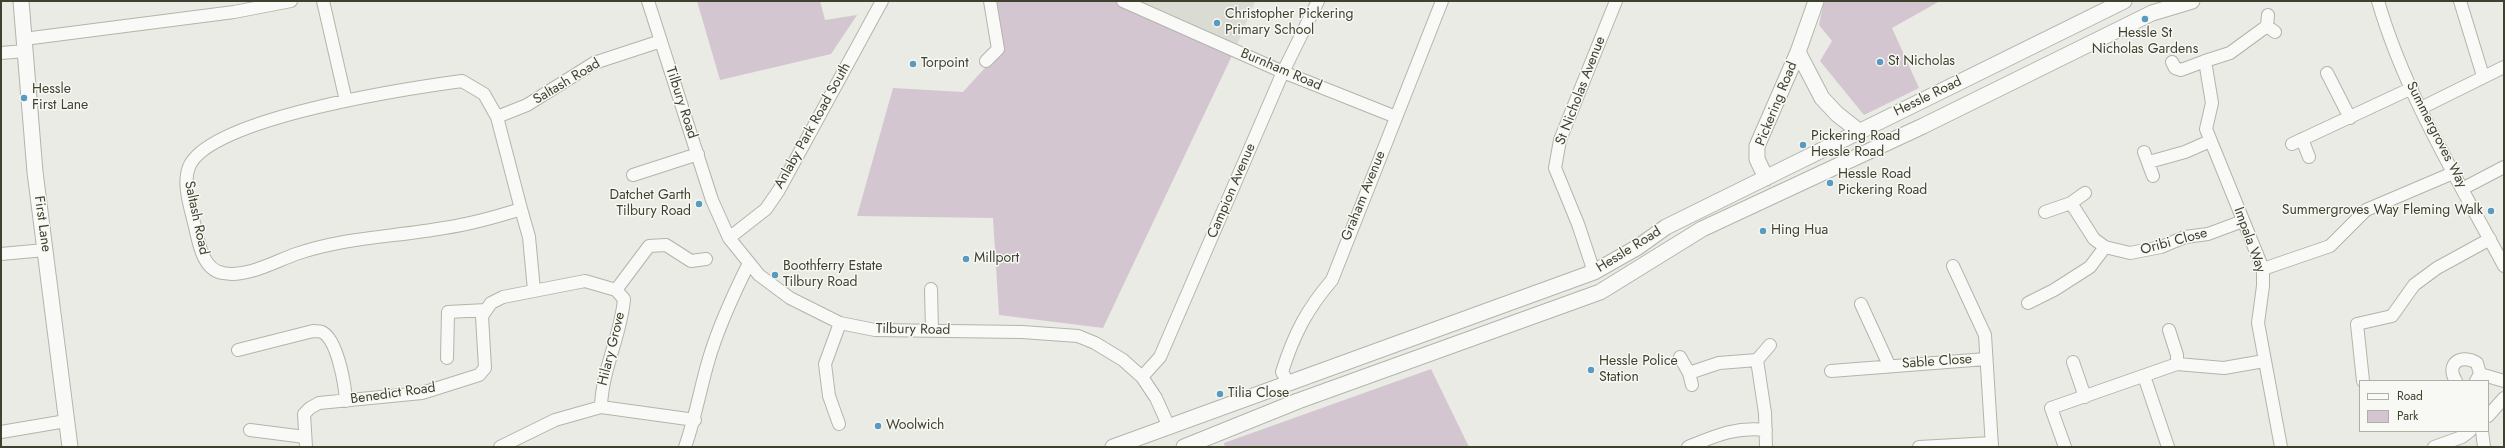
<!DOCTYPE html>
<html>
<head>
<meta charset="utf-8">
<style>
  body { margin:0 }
  #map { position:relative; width:2505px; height:448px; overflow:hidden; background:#eaebe4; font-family:Jost,sans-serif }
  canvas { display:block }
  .frame { position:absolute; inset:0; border:2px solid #3e412e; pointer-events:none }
  .legend { position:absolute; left:2359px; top:380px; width:130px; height:52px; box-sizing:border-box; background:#f8f8f4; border:1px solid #aeafa5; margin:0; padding:5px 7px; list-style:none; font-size:12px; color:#3e412e }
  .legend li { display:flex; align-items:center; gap:8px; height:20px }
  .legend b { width:20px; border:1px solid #aeafa5 }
</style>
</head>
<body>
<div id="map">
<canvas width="2505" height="448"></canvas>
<div class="frame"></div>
<ul class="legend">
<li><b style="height:5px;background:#f9f9f7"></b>Road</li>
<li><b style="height:11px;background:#d3c6d0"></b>Park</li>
</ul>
</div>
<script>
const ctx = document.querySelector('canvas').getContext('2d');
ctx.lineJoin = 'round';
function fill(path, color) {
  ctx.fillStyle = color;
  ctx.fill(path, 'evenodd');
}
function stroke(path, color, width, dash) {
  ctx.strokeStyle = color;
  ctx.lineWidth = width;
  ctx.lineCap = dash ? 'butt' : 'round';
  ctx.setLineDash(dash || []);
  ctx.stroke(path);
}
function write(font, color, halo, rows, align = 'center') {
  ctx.font = font + ' Jost,sans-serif';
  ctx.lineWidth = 3;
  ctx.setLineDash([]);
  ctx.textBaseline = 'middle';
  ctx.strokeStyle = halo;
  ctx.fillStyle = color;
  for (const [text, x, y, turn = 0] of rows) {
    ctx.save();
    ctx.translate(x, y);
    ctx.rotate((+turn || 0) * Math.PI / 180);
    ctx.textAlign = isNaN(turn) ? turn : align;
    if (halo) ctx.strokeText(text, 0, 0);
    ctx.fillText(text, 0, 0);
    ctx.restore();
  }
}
fill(new Path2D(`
  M1137,1h118l-18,44z`), '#dadcd3');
fill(new Path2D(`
  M697,1h123l5,19 32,-5 -26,39 -111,26z
  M996,1h141l100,44 -134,283 -104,-13 -6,-97 -136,-2 36,-128 70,4 40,-44z
  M1824,1h116l-48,27 27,60 -55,27 -44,-54 12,-20 -13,-16z
  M1431,369l38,78h-244l-1,-4z`), '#d3c6d0');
const minor = new Path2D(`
  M323,1l23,100
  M648,1l64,199 17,38 30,37 31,23 50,25 35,7 147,2 56,4 17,7 28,17 19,17 14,21 13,29
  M1123,1l160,71 113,45
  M2378,1c27,93 80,179 126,265
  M2460,1l23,75
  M2268,15l-1,11 8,6
  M2267,26l-37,27 -25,8 7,42 -6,26 57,140v17l-5,37 23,124
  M24,39l210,-27 57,-11
  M1,53l24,-2
  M986,61l12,-12 -8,-48
  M2172,62l3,6 6,2 24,-9
  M2327,73l23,45
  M462,81l22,13 13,23 24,92c-25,8 -50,15 -77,19 -50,9 -99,9 -148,26 -22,8 -50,24 -73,19 -20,-3 -24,-29 -28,-46 -4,-18 -13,-42 -6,-60 19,-49 221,-79 273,-86z
  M2421,108l83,-41
  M497,117l30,-12 67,-42 67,-22
  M2302,139l7,18
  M2292,144l120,-56
  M2144,152l9,24
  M2149,162l36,-10 25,-11
  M633,175l65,-21
  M2462,189l42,-22
  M2071,203l23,36 11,8
  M521,209l8,28 5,53
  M2045,212l26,-9 14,-10
  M729,238l37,-29 13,-19 103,-189
  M1,254l44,-4
  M1953,266l32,69 7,112
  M2263,269l67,-23 36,-36 87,-37
  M1594,272l-16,-48 -23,-56 5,-28 56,-139
  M931,289l1,42
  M2028,303l26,-13 36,-23 15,-20 25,6 31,-6 24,-10 23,-3 35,-13
  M1861,304l28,61
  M2169,330l8,25v9
  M238,350l75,-19c3,0 7,0 9,1 16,8 23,54 24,69
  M1680,357l9,16 3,12
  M447,358l1,-46 38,-2
  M1757,360l13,-15
  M2073,362l12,35
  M1831,371l155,-12
  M1689,373l30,-10 38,-3 8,53 1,34
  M2480,374l24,7
  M2144,376l24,71
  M1142,377l18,-20 123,-285 35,-71
  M2363,381l-6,-57 35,-8 22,-31 23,-17 53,-29
  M2456,381c-11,-17 5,-28 21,-18l3,11 -4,7
  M1289,384l-7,-12c12,-38 25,-63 50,-92l110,-279
  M601,407c1,-38 20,-71 23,-108l-8,-9 33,-44 17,-1 25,16 15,-2
  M2488,416l16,-18
  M839,424l-10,-28 -4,-32 15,-41
  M250,430l55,7
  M2482,431l2,16
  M1,432l65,-11
  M306,447l-2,-33 6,-6 9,-5 103,-10 57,-18 6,-7 -3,-52 9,-13 12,-6 82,-16 31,9
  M500,447l55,-27 46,-13 94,13
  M685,447c10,-28 15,-57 23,-85 10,-35 25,-67 41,-99
  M1688,447c27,-11 49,-21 78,-17
  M1919,447l73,-4
  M2065,447l-14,-39 126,-44 47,4 40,-7
  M2434,447l28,-10 8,-6`);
const tertiary = new Path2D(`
  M21,1l14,171 35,275
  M1798,52l24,46 15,16 23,18
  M1766,178l-9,-19v-13l41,-94 18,-51
  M1113,447l481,-175 44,-25 28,-20 458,-226
  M1184,447l114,-46 302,-109 102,-63 221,-103 229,-113 40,-12`);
stroke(minor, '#b3b5aa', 14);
stroke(tertiary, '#b3b5aa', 17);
stroke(minor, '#f9f9f7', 12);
stroke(tertiary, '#f9f9f7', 15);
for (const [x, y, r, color] of [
  [2145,19,4,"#599ac0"],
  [1217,23,4,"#599ac0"],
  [1880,62,4,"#599ac0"],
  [913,64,4,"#599ac0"],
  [24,98,4,"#599ac0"],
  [1803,145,4,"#599ac0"],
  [1830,183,4,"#599ac0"],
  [699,204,4,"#599ac0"],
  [2491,211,4,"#599ac0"],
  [1763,231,4,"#599ac0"],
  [966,259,4,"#599ac0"],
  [775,275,4,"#599ac0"],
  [1591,370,4,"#599ac0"],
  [1220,394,4,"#599ac0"],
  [878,426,4,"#599ac0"]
]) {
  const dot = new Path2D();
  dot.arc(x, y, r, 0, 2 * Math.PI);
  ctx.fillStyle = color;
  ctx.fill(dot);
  stroke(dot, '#f8f8f4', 1.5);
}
write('14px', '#3e412e', '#f8f8f4', [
  ["Christopher Pickering",1225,15],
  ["Primary School",1225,31],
  ["Hessle St",2145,34,"center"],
  ["Nicholas Gardens",2145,50,"center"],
  ["St Nicholas",1888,62],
  ["Torpoint",921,64],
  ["Hessle",32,90],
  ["First Lane",32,106],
  ["Pickering Road",1811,137],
  ["Hessle Road",1811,153],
  ["Hessle Road",1838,175],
  ["Pickering Road",1838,191],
  ["Datchet Garth",691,196,"right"],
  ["Tilbury Road",691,212,"right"],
  ["Summergroves Way Fleming Walk",2483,211,"right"],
  ["Hing Hua",1771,231],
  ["Millport",974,259],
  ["Boothferry Estate",783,267],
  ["Tilbury Road",783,283],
  ["Hessle Police",1599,362],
  ["Station",1599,378],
  ["Tilia Close",1228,394],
  ["Woolwich",886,426]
], 'left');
write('14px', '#3e412e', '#f8f8f4', [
  ["Burnham Road",1281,70,23],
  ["Saltash Road",567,82,-31],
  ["St Nicholas Avenue",1581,91,-69],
  ["Hessle Road",1928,97,-26],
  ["Tilbury Road",681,103,72],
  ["Pickering Road",1777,104,-68],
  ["Anlaby Park Road South",813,126,-61],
  ["Summergroves Way",2436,135,63],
  ["Campion Avenue",1232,191,-67],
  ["Graham Avenue",1364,196,-68],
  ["Saltash Road",196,218,78],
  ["First Lane",42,224,82],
  ["Impala Way",2249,240,70],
  ["Oribi Close",2174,242,-15],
  ["Hessle Road",1629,250,-32],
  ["Tilbury Road",913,330,1],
  ["Hilary Grove",612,349,-76],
  ["Sable Close",1937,362,-4],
  ["Benedict Road",393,394,-8]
]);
</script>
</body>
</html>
